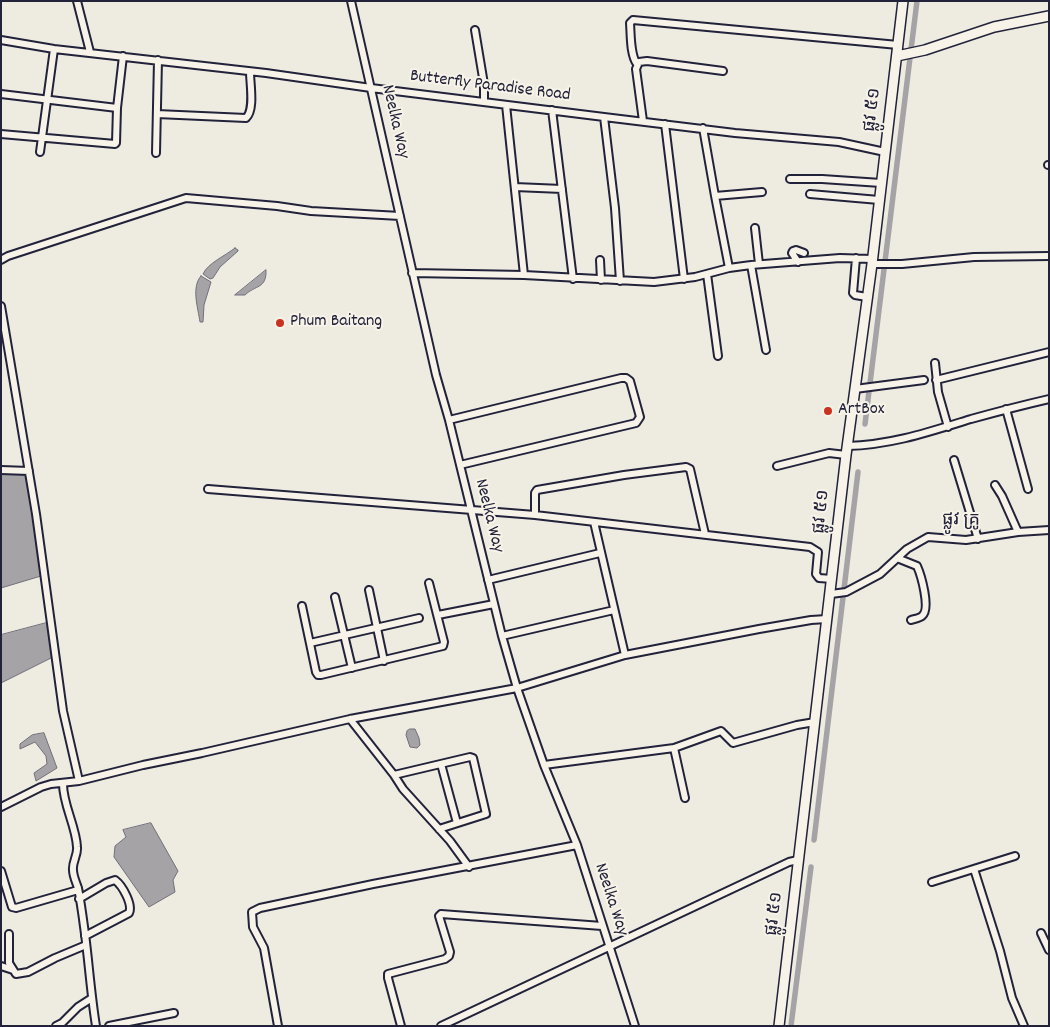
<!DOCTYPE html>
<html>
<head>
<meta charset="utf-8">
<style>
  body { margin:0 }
  #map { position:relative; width:1050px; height:1027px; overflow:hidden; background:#eeebe1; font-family:Dekko,sans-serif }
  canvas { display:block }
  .frame { position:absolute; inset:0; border:2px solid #22223b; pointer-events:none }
</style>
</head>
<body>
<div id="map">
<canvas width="1050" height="1027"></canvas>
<div class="frame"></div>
</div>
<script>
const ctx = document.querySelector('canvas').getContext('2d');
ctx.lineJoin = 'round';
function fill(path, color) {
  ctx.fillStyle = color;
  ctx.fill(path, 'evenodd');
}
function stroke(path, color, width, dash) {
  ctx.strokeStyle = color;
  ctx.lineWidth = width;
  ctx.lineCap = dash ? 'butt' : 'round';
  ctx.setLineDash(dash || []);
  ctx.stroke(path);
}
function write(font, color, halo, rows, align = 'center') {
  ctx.font = font + ' Dekko,"Noto Sans Khmer",sans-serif';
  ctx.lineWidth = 4;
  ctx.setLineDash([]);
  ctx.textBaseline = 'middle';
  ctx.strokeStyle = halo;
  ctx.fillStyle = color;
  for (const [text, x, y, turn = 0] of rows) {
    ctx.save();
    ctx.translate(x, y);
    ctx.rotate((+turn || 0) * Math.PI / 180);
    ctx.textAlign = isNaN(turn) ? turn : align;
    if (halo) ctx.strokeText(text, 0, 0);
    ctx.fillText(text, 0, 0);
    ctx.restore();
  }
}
const water = new Path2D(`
  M235,248l3,2v1l-18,16 -7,11 -3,1 -7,-5c5,-11 22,-18 32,-26z
  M266,270c1,19 -11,15 -21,25h-10z
  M201,276l10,6 -7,23 -1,17h-3c-2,-14 -9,-35 1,-46z
  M1,472l26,1 14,103 -40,12z
  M46,623l4,3 5,30 -54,27v-48z
  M410,729h5l4,9 1,7 -3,3 -7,-1 -4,-12 1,-4z
  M44,733l13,35 -21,13 -2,-8 13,-9 -1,-8 -11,-14 -15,7v-5l12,-9z
  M151,823l27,48 -5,9 2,12 -26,15 -35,-50 1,-11 11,-9 -3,-7z`);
fill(water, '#a6a3a6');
stroke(water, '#716f7b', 1);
stroke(new Path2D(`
  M865,424l52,-423
  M814,840l44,-368
  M791,1026l20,-159`), '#a6a3a6', 5.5);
const street = new Path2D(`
  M77,1l13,51
  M351,1l85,374 13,45 53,216 15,52 27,77 33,80 58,181
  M475,30l9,54v18
  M1,40l53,9 212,24 105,15 233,29 131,16 104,9 46,10
  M637,64c-7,-9 -6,-29 -7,-41l3,-3 265,25
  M1,94l116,14
  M506,105l18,170
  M552,110l21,169
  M157,114l89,4c9,-8 4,-34 4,-46
  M604,117l11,91 5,73
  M643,121l-7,-52 3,-7 8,-1 76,10
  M665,124l19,155
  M703,128l12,68 14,72
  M1,134l114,10 1,-1 1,-35 6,-52
  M40,152l14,-103
  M156,153l2,-93
  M1048,165h1
  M790,179h32l59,4
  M515,187l47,2
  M810,194l69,6
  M715,196l47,-4
  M755,228l4,36
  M856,258l-3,35 2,2 12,2
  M1,260l7,-4 178,-58 91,8 34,5 89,5
  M600,260l1,20
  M798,262l-6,-9 1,-2 3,-1 8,3
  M872,264h30l72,-7 75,-1
  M751,265l15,85
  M412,273l112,2 130,7 41,-5 34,-9 22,-3 89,-7 32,1
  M707,274l11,82
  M1,306l35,208 27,197 16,70
  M935,363l3,29 10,35
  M936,380l113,-28
  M855,389l69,-9
  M1006,409l22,80
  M449,420l172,-42h5l4,3 10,36 -4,6 -176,42
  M847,446c44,-1 82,-14 124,-27 25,-7 52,-14 78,-20
  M954,460l24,79
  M777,466l52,-13 17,2
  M1,470l28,1
  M995,485l7,11 16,36
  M208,489l327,26 275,32 8,5 -2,22 3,4 13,1
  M535,515v-22l2,-3 87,-15 62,-8 4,2 15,65
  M594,522l31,133
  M897,558l20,8c4,9 14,43 5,50 -2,2 -8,3 -11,4
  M488,580l112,-27
  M369,590l15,71
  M831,594l15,-2 34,-18 27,-25 21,-12 38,3 52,-8 31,-2
  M335,597l17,71
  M302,606l14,66 2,3h3l122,-29 1,-4 -15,-59
  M438,615l56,-11
  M502,636l112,-26
  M310,643l109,-25
  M350,719l44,56 9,14 47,52 19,26
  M674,748l11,50
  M441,764l16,59
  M544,765l130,-17 47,-17 12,12 64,-18 18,-3
  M394,775l76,-18 3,1 13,56 -47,15
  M63,784c0,21 13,42 14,63 1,8 -5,15 -4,23 0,6 3,12 5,18 3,15 5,31 7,46 4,31 6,61 11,92
  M1,807l40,-20 10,-3 28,-3 64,-16 59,-12 148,-34 167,-31 108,-33 134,-26 52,-9 16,-1
  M974,869l26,82 12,47 12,28
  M1,871l11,36 4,1 62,-18
  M932,882l83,-26
  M79,899l27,-16 9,-3c8,6 18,25 14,33l-44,23
  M1041,933l8,17
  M9,934v29l7,11 12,-2 27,-14 31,-13
  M1,966l12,4
  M56,1026l6,-3 16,-16 14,-9
  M109,1026l65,-13
  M278,1026l-14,-78 -11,-21 -1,-15 8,-4 113,-24 204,-39
  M401,1026l-13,-48v-4l57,-15 4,-3 1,-4 -11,-36 2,-2 161,12
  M441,1026l348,-164 9,-2`);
const secondary = new Path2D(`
  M897,56l28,-6 69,-23 55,-11
  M779,1026l67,-571 26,-191 31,-263`);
stroke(street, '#22223b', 10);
stroke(secondary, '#22223b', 12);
stroke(street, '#f7f3e8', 6);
stroke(secondary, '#f7f3e8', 9);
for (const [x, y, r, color] of [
  [280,323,5,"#c8321e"],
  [828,411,5,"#c8321e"]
]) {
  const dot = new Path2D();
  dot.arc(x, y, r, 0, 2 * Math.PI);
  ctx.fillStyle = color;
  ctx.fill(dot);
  stroke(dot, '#f7f3e8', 2);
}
write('18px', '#22223b', '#f7f3e8', [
  ["Butterfly Paradise Road",490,87,7],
  ["ផ្លូវ ៥១",874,110,-83],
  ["Neelka Way",394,122,77],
  ["ផ្លូវ ៥១",823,512,-84],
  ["Neelka Way",488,516,76],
  ["ផ្លូវ គ្រូ",961,522,1],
  ["Neelka Way",610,900,72],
  ["ផ្លូវ ៥១",776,914,-83]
]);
write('18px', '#22223b', '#f7f3e8', [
  ["Phum Baitang",290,323],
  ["ArtBox",838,411]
], 'left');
</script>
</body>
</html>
